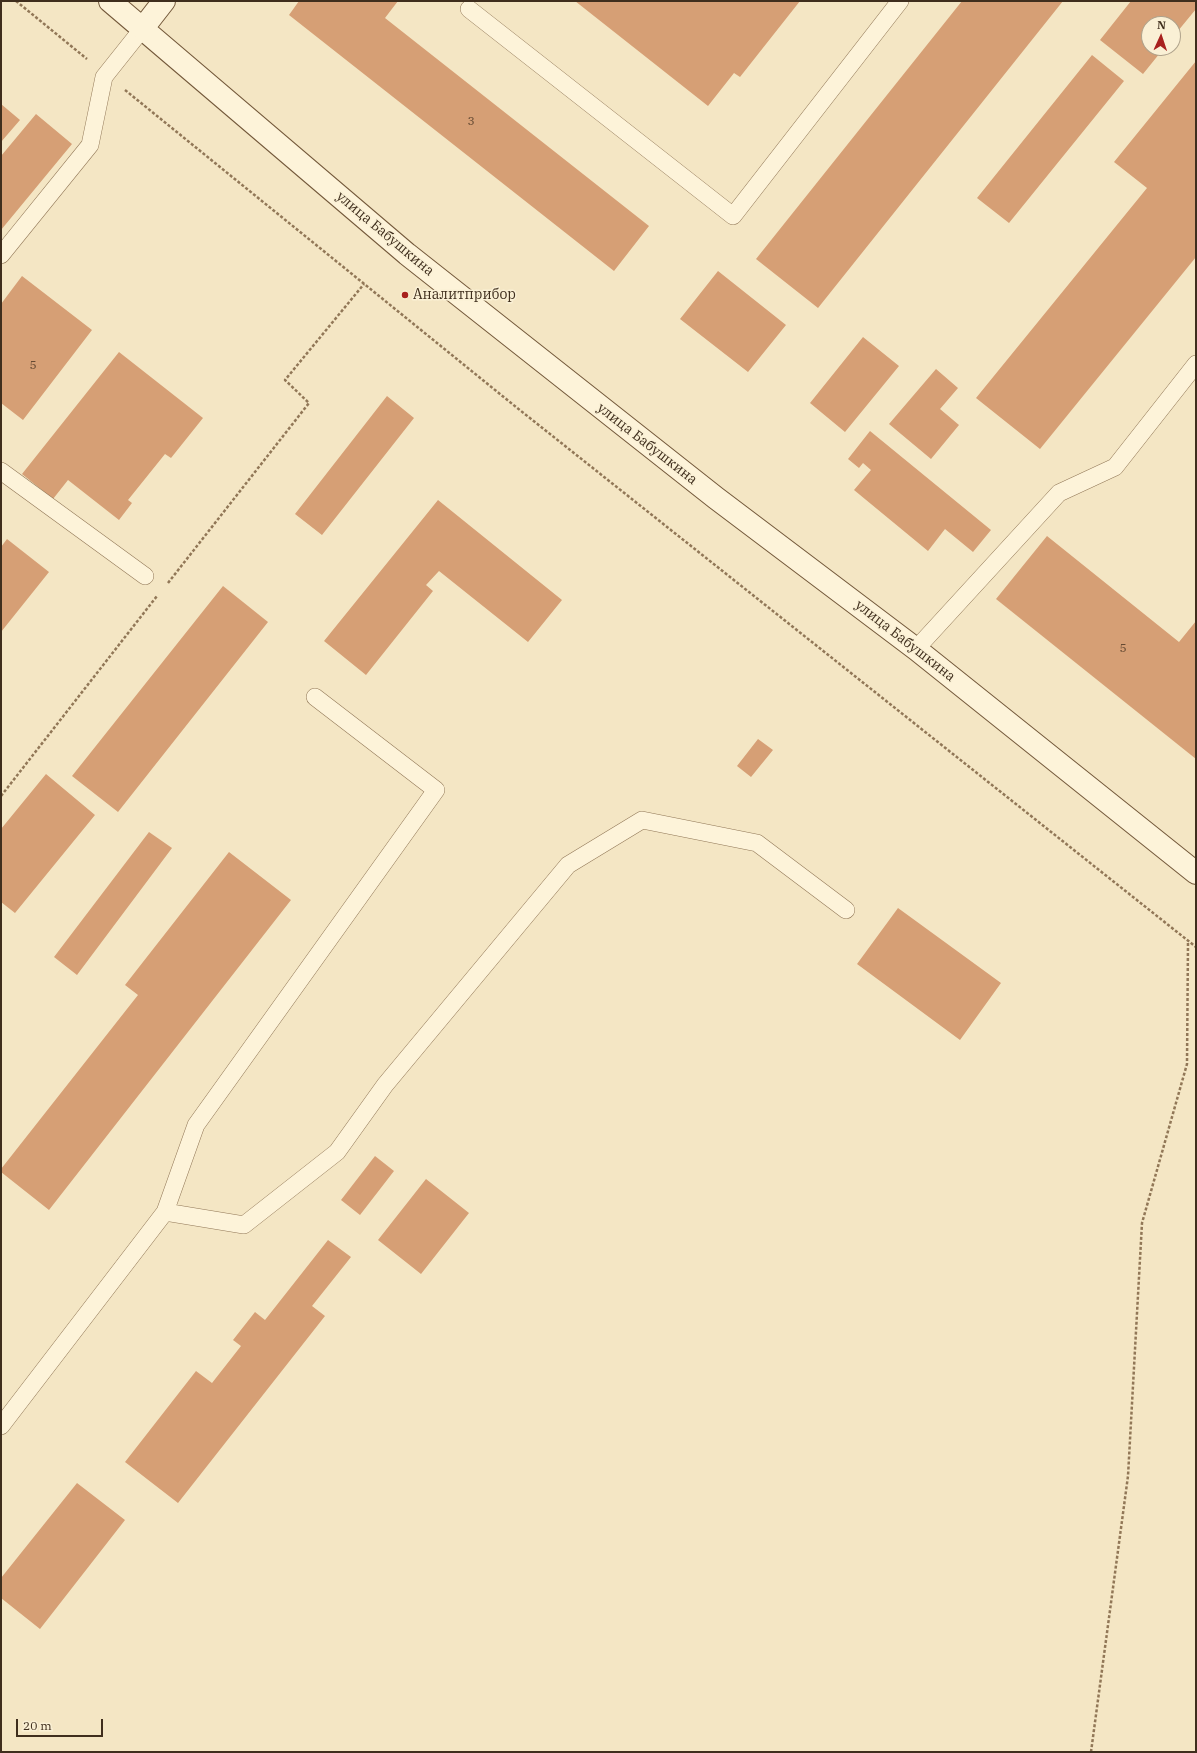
<!DOCTYPE html>
<html>
<head>
<meta charset="utf-8">
<style>
  body { margin:0 }
  #map { position:relative; width:1197px; height:1753px; overflow:hidden; background:#f4e6c4; font-family:"IBM Plex Serif",serif }
  canvas { display:block }
  .frame { position:absolute; inset:0; border:2px solid #3f2e1d; pointer-events:none }
  .north { position:absolute; left:1141px; top:16px; width:40px; height:40px; box-sizing:border-box; background:#faf0d5; border:1px solid #afa28b; border-radius:50%; rotate:3deg; font-size:11px; font-weight:700; line-height:16px; text-align:center; color:#3f2e1d }
  .north::after { content:''; display:block; margin:auto; width:14px; height:18px; background:#a8211f; clip-path:polygon(50% 0,100% 100%,50% 72%,0 100%) }
  .scale { position:absolute; left:16px; top:1719px; width:87px; height:18px; box-sizing:border-box; border:2px solid #3f2e1d; border-top:0; padding-left:5px; font-size:12px; line-height:14px; white-space:nowrap; color:#3f2e1d; -webkit-text-stroke:3px #faf0d5; paint-order:stroke }
</style>
</head>
<body>
<div id="map">
<canvas width="1197" height="1753"></canvas>
<div class="frame"></div>
<div class="north">N</div>
<div class="scale">20 m</div>
</div>
<script>
const ctx = document.querySelector('canvas').getContext('2d');
ctx.lineJoin = 'round';
function fill(path, color) {
  ctx.fillStyle = color;
  ctx.fill(path, 'evenodd');
}
function stroke(path, color, width, dash) {
  ctx.strokeStyle = color;
  ctx.lineWidth = width;
  ctx.lineCap = dash ? 'butt' : 'round';
  ctx.setLineDash(dash || []);
  ctx.stroke(path);
}
function write(font, color, halo, rows, align = 'center') {
  ctx.font = font + ' "IBM Plex Serif",serif';
  ctx.lineWidth = 3;
  ctx.setLineDash([]);
  ctx.textBaseline = 'middle';
  ctx.strokeStyle = halo;
  ctx.fillStyle = color;
  for (const [text, x, y, turn = 0] of rows) {
    ctx.save();
    ctx.translate(x, y);
    ctx.rotate((+turn || 0) * Math.PI / 180);
    ctx.textAlign = isNaN(turn) ? turn : align;
    if (halo) ctx.strokeText(text, 0, 0);
    ctx.fillText(text, 0, 0);
    ctx.restore();
  }
}
fill(new Path2D(`
  M299,1h99l-13,17 264,208 -35,45 -325,-256z
  M575,1h225l-60,76 -6,-4 -26,33z
  M962,1h101l-245,307 -62,-49z
  M1131,1h65v8l-23,28v-13h-24v24h15l-21,26 -43,-34z
  M1092,55l32,26 -115,142 -32,-25z
  M1196,61v196l-156,192 -64,-51 171,-210 -33,-26z
  M1,104l19,16 -19,22z
  M36,114l36,30 -71,86v-74z
  M718,271l68,54 -38,47 -68,-53z
  M22,276l70,54 -69,90 -22,-17v-99z
  M863,337l36,29 -54,66 -35,-29z
  M119,352l84,66 -32,40 -6,-4 -37,46 4,3 -13,17 -51,-40 -15,19 -31,-25z
  M936,369l22,19 -18,21 19,16 -28,34 -42,-35z
  M387,396l27,22 -92,117 -27,-21z
  M870,431l121,99 -18,22 -28,-23 -17,22 -74,-61 17,-20 -8,-7 -4,5 -11,-9z
  M438,500l124,100 -34,42 -89,-71 -13,14 7,6 -67,84 -42,-34z
  M1047,536l132,106 17,-21v138l-200,-160z
  M7,539l42,33 -48,60v-85z
  M223,586l45,36 -150,190 -46,-36z
  M758,739l15,11 -22,27 -14,-11z
  M46,774l49,41 -80,98 -14,-11v-73z
  M149,832l23,16 -95,127 -23,-18z
  M229,852l62,48 -242,310 -48,-38v-3l137,-174 -13,-10z
  M898,908l103,75 -41,57 -103,-76z
  M375,1156l19,15 -34,44 -19,-15z
  M426,1179l43,34 -48,61 -43,-34z
  M328,1240l23,17 -39,49 13,10 -147,187 -53,-41 71,-91 16,12 29,-37 -8,-6 22,-28 10,8z
  M77,1483l48,37 -85,109 -39,-31v-20z`), '#d69f75');
const lane = new Path2D(`
  M469,9l264,207 167,-215
  M1,255l89,-110 14,-68 39,-49
  M1,471l144,105
  M916,649l143,-156 56,-26 81,-103
  M165,1212l79,13 93,-73 48,-67 183,-220 74,-45 115,23 89,67
  M1,1426l164,-214 31,-87 240,-335 -121,-93`);
const secondary = new Path2D(`
  M110,1l297,253 309,244 200,151 280,224
  M143,28l21,-27`);
stroke(lane, '#917757', 18);
stroke(secondary, '#73583a', 24);
stroke(new Path2D(`
  M16,1l71,58
  M125,90l391,317 680,540
  M168,583l141,-180 -24,-23 79,-96
  M1,796l156,-200
  M1091,1752l37,-276 14,-253 45,-159 1,-122`), '#917757', 2.5, [3, 2]);
stroke(lane, '#fdf3d9', 17);
stroke(secondary, '#fdf3d9', 22);
for (const [x, y, r, color] of [
  [405,295,4,"#a8211f"]
]) {
  const dot = new Path2D();
  dot.arc(x, y, r, 0, 2 * Math.PI);
  ctx.fillStyle = color;
  ctx.fill(dot);
  stroke(dot, '#faf0d5', 1.5);
}
write('12px', '#654a33', null, [
  ["3",471,122],
  ["5",33,366],
  ["5",1123,649]
]);
write('14px', '#3f2e1d', '#faf0d5', [
  ["улица Бабушкина",385,234,40],
  ["улица Бабушкина",647,444,38],
  ["улица Бабушкина",905,641,38]
]);
write('14px', '#3f2e1d', '#faf0d5', [
  ["Аналитприбор",413,295]
], 'left');
</script>
</body>
</html>
